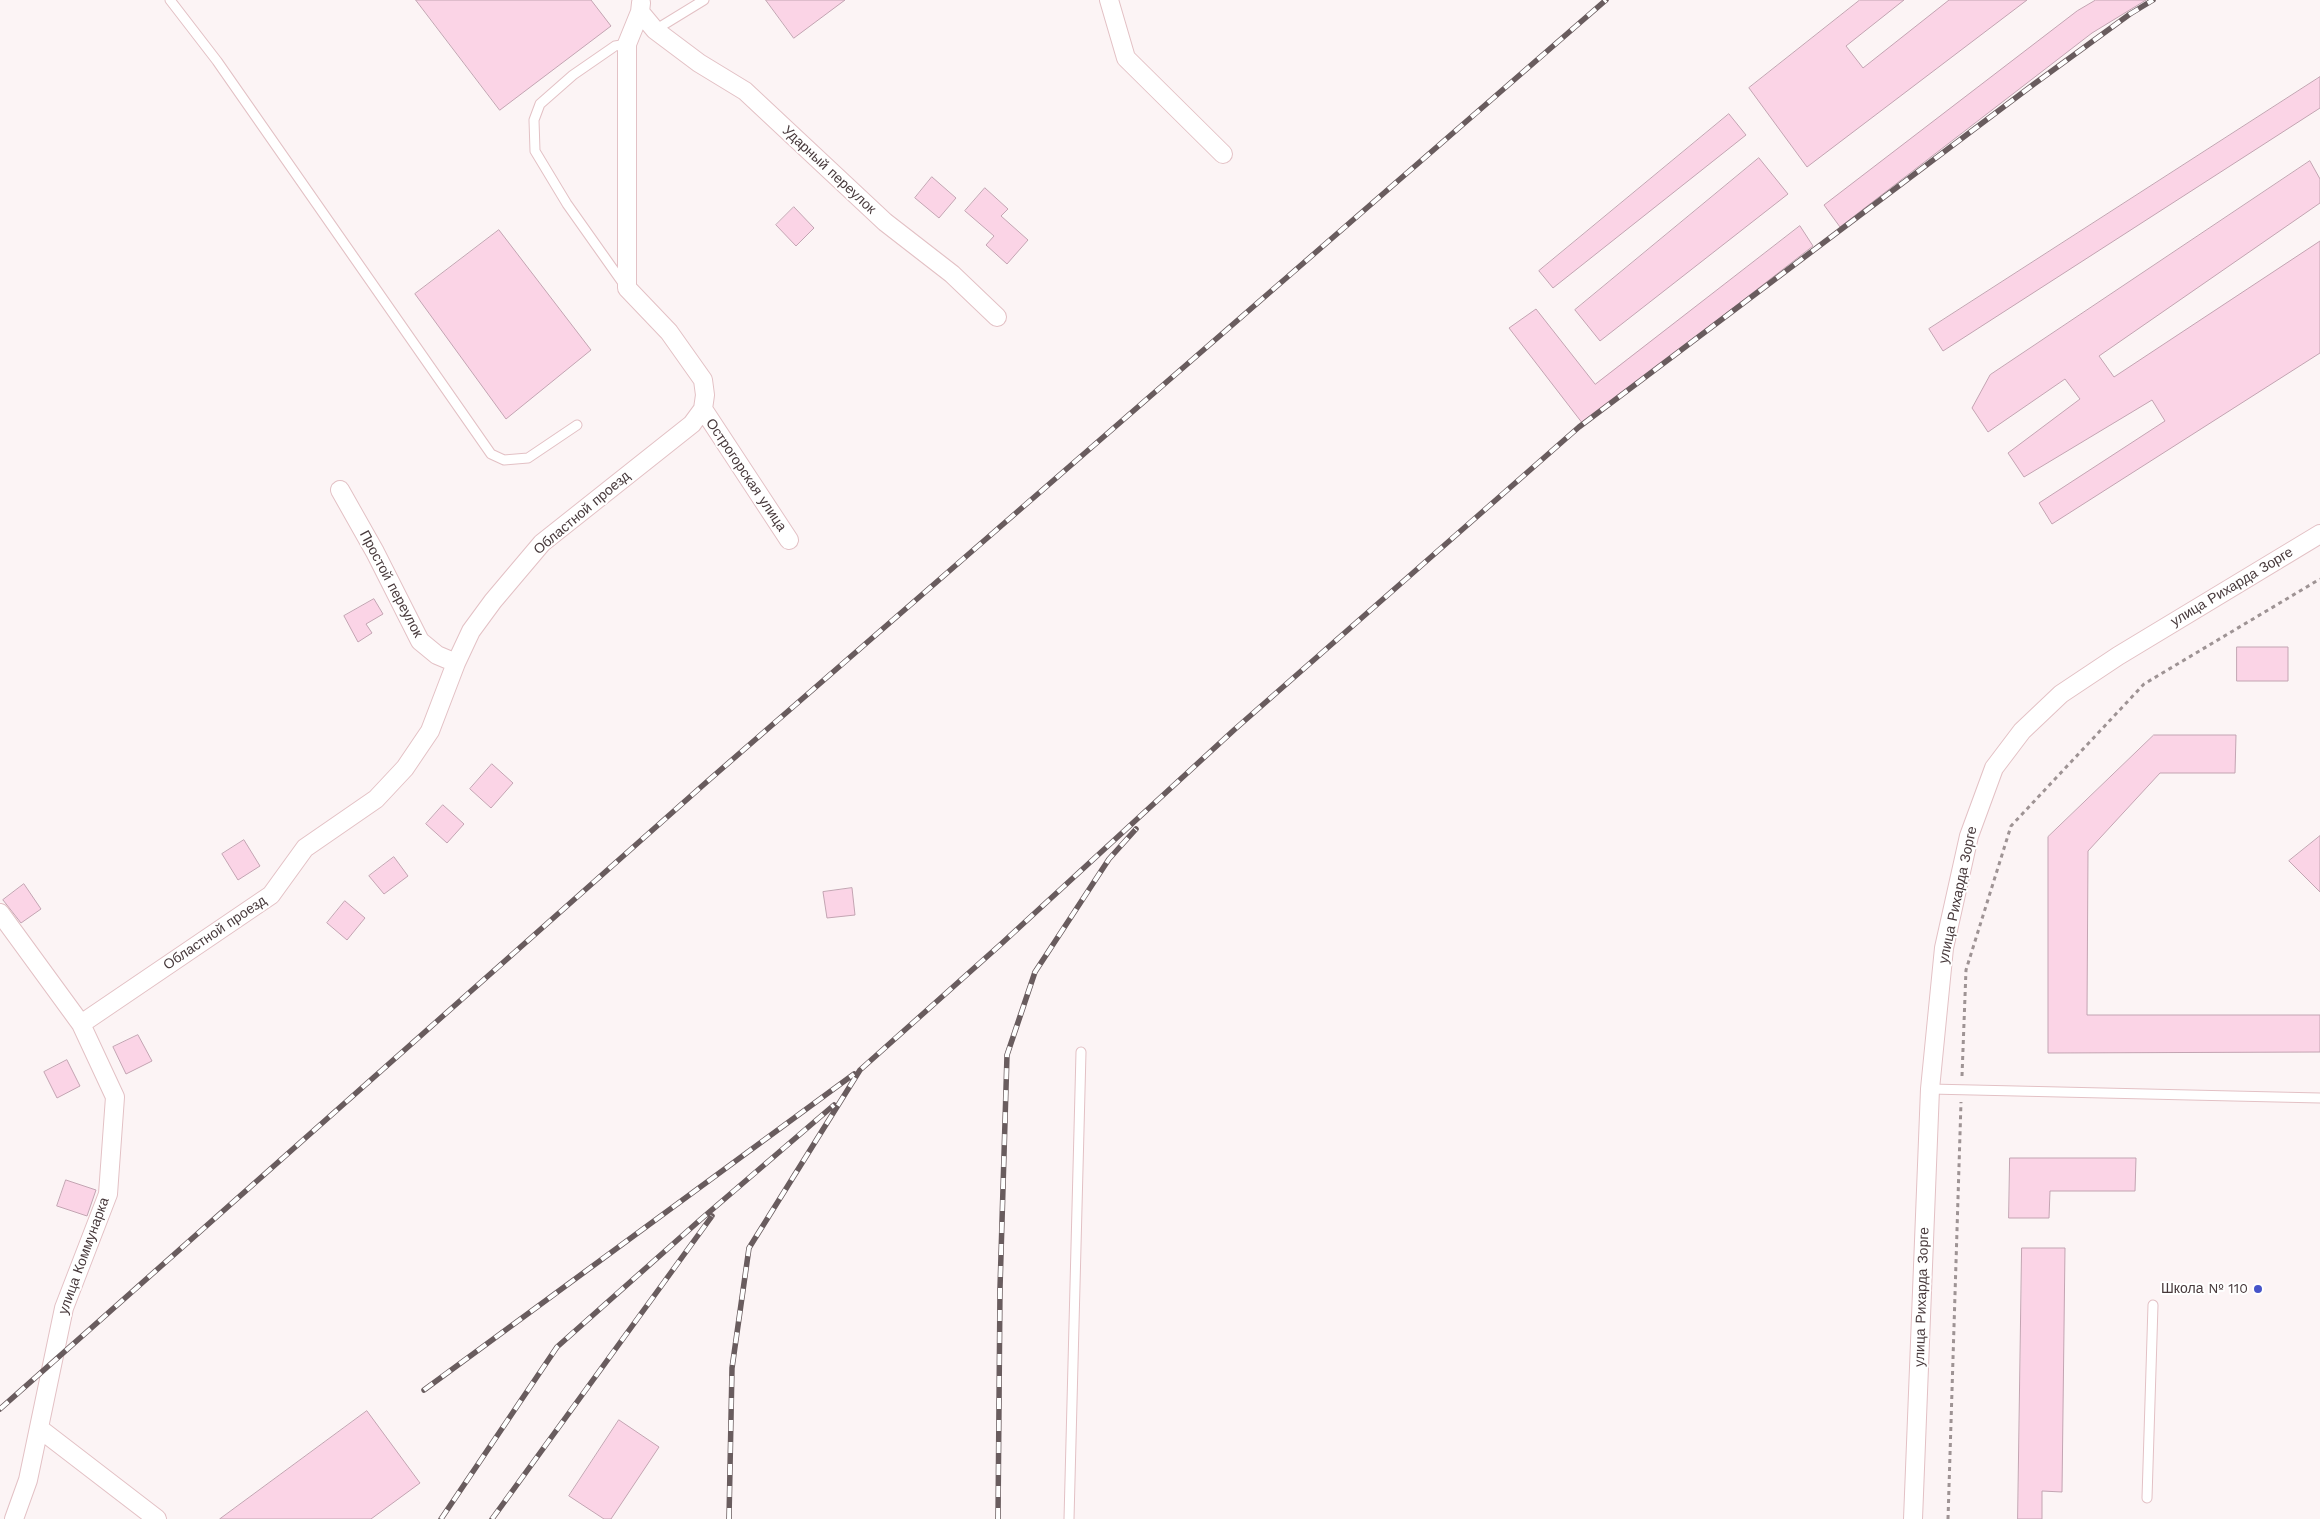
<!DOCTYPE html>
<html>
<head>
<meta charset="utf-8">
<style>
  body { margin:0 }
  canvas { display:block; background:#fcf4f5 }
</style>
</head>
<body>
<canvas width="2320" height="1519"></canvas>
<script>
const ctx = document.querySelector('canvas').getContext('2d');
ctx.lineJoin = 'round';
function fill(path, color) {
  ctx.fillStyle = color;
  ctx.fill(path, 'evenodd');
}
function stroke(path, color, width, dash) {
  ctx.strokeStyle = color;
  ctx.lineWidth = width;
  ctx.lineCap = dash ? 'butt' : 'round';
  ctx.setLineDash(dash || []);
  ctx.stroke(path);
}
function write(font, color, halo, rows, align = 'center') {
  ctx.font = font + ' "Work Sans",sans-serif';
  ctx.lineWidth = 4;
  ctx.setLineDash([]);
  ctx.textBaseline = 'middle';
  ctx.strokeStyle = halo;
  ctx.fillStyle = color;
  for (const [text, x, y, turn = 0] of rows) {
    ctx.save();
    ctx.translate(x, y);
    ctx.rotate((+turn || 0) * Math.PI / 180);
    ctx.textAlign = isNaN(turn) ? turn : align;
    if (halo) ctx.strokeText(text, 0, 0);
    ctx.fillText(text, 0, 0);
    ctx.restore();
  }
}
const building = new Path2D(`
  M416,0h175l20,26 -111,84z
  M766,0h79l-51,38z
  M1860,0h44l-58,46 17,22 86,-68h78l-220,167 -58,-79z
  M2096,0h50l-54,33 -252,194 -16,-22 253,-194z
  M2320,77v31l-377,243 -14,-22z
  M1729,114l17,21 -193,153 -14,-17z
  M1759,158l29,36 -188,147 -25,-31z
  M2310,161l10,18v24l-221,153 15,21 206,-136v112l-268,171 -13,-21 126,-82 -13,-21 -128,77 -16,-24 72,-54 -15,-20 -77,53 -16,-24 18,-33z
  M932,177l24,21 -17,20 -24,-20z
  M985,188l23,21 -7,7 27,24 -21,24 -21,-19 8,-9 -29,-25z
  M794,207l20,21 -18,18 -20,-21z
  M1800,226l13,20 -230,178 -74,-96 27,-19 59,75z
  M499,230l92,120 -85,69 -91,-125z
  M374,599l9,15 -17,10 6,9 -14,9 -14,-26z
  M2237,647h51v34h-51z
  M2154,735h82l-1,38h-75l-72,78 -1,164h233v37l-272,1v-216z
  M492,764l21,19 -22,25 -21,-19z
  M443,805l21,19 -17,19 -21,-19z
  M2320,836v56l-31,-31z
  M244,840l16,26 -22,14 -16,-26z
  M394,857l14,19 -24,18 -15,-18z
  M24,884l17,25 -20,14 -18,-23z
  M852,888l3,27 -28,3 -4,-26z
  M345,901l20,17 -18,22 -20,-17z
  M138,1035l14,26 -26,13 -13,-27z
  M67,1060l13,26 -23,12 -13,-26z
  M2010,1158h126l-1,33h-85l-1,27h-40z
  M66,1180l30,10 -9,26 -30,-10z
  M2022,1248h43l-3,244 -20,-1v28h-24z
  M367,1411l53,72 -49,36h-151z
  M619,1420l40,27 -48,72h-7l-35,-23z`);
fill(building, '#fbd4e6');
stroke(building, '#c3a4b2', 1);
const service = new Path2D(`
  M170,0l47,61 274,393 13,6 24,-2 49,-33
  M655,30l49,-30
  M625,286l-58,-82 -32,-53 -1,-31 6,-16 33,-29 42,-29 12,-2
  M1930,1089l390,9
  M2147,1498l6,-193
  M1069,1519l12,-467`);
const minor = new Path2D(`
  M1109,0l17,58 97,96
  M641,3l-1,9 15,18 44,33 46,28 140,131 67,52 45,43
  M703,409l86,131
  M340,490l35,62 45,89 17,14 19,8
  M0,913l81,111 34,73 -7,97 -44,114 -36,172 -14,39
  M81,1024l190,-129 34,-47 71,-49 29,-31 25,-37 26,-68 15,-32 22,-30 49,-58 150,-119 11,-15 2,-14 -2,-15 -34,-48 -42,-44v-244l13,-32
  M40,1429l117,90
  M1913,1519l17,-430 14,-141 25,-112 25,-68 28,-37 39,-37 57,-38 202,-122`);
stroke(service, '#e3c1c5', 11);
stroke(minor, '#e3c1c5', 20);
stroke(new Path2D(`
  M1962,1076l4,-106 45,-144 133,-142 176,-105
  M1948,1519l13,-417`), '#9e9394', 3, [4, 4]);
stroke(service, '#fff', 9);
stroke(minor, '#fff', 18);
const rail = new Path2D(`
  M424,1390l430,-316
  M0,1409l710,-630 896,-779
  M441,1519l116,-172 143,-127 134,-115
  M492,1519l220,-303
  M729,1519l3,-151 17,-120 111,-178 140,-125 234,-215 345,-303 455,-343 96,-70 23,-14
  M998,1519l2,-231 7,-233 28,-83 74,-113 27,-30`);
stroke(rail, '#695c5e', 5.5);
stroke(rail, '#fff', 4, [11]);
for (const [x, y, r, color] of [
  [2258,1289,5,"#4654c9"]
]) {
  const dot = new Path2D();
  dot.arc(x, y, r, 0, 2 * Math.PI);
  ctx.fillStyle = color;
  ctx.fill(dot);
  stroke(dot, '#fff', 2);
}
write('14px', '#47393b', '#fff', [
  ["Ударный переулок",829,170,43],
  ["Острогорская улица",746,475,56],
  ["Областной проезд",582,513,-40],
  ["Простой переулок",391,584,62],
  ["улица Рихарда Зорге",2232,587,-31],
  ["улица Рихарда Зорге",1958,895,-78],
  ["Областной проезд",215,933,-34],
  ["улица Коммунарка",84,1256,-70],
  ["улица Рихарда Зорге",1922,1297,-88]
]);
write('14px', '#47393b', '#fff', [
  ["Школа № 110",2248,1289]
], 'right');
</script>
</body>
</html>
